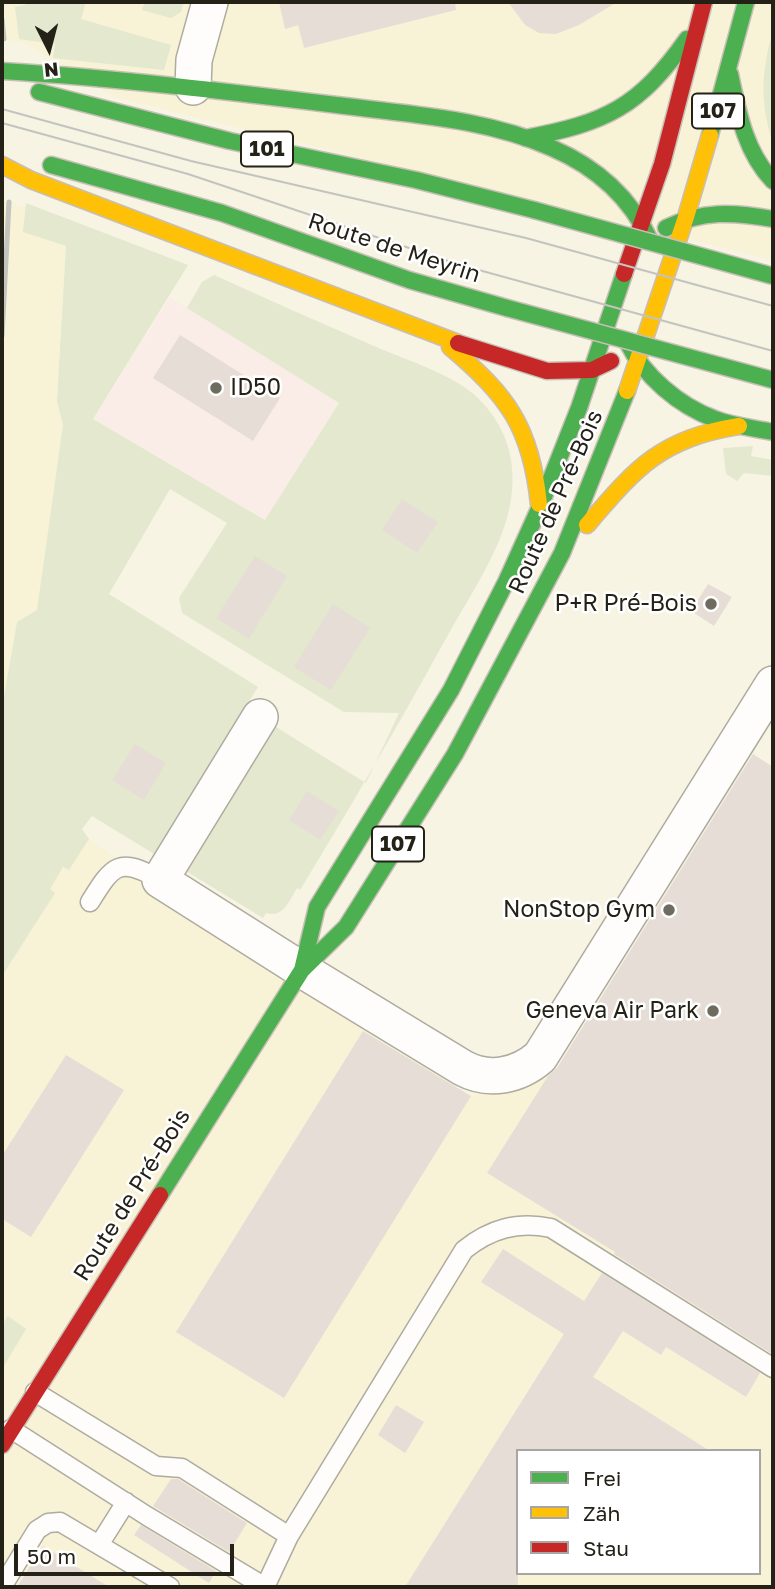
<!DOCTYPE html>
<html>
<head>
<meta charset="utf-8">
<style>
  body { margin:0 }
  #map { position:relative; width:775px; height:1589px; overflow:hidden; background:#f7f4e4; font-family:"Golos Text",sans-serif }
  canvas { display:block }
  .frame { position:absolute; inset:0; border:4px solid #242117; pointer-events:none }
  .legend { position:absolute; left:516px; top:1449px; width:245px; height:126px; box-sizing:border-box; background:#fff; border:2px solid #a7a6a2; margin:0; padding:9px 12px; list-style:none; font-size:21px; color:#242117 }
  .legend li { display:flex; align-items:center; gap:14px; height:35px }
  .legend b { width:35px; border:2px solid #a7a6a2 }
  .north { position:absolute; left:14px; top:14px; width:70px; height:70px; -webkit-text-stroke:5px #fff; paint-order:stroke; rotate:174deg; font-size:19px; font-weight:700; line-height:28px; text-align:center; color:#242117 }
  .north::after { content:''; display:block; margin:auto; width:24px; height:32px; background:#242117; clip-path:polygon(50% 0,100% 100%,50% 72%,0 100%) }
  .scale { position:absolute; left:14px; top:1544px; width:220px; height:32px; box-sizing:border-box; border:4px solid #242117; border-top:0; padding-left:9px; font-size:21px; line-height:24px; white-space:nowrap; color:#242117; -webkit-text-stroke:5px #fff; paint-order:stroke }
</style>
</head>
<body>
<div id="map">
<canvas width="775" height="1589"></canvas>
<div class="frame"></div>
<ul class="legend">
<li><b style="height:9px;background:#4caf50"></b>Frei</li>
<li><b style="height:9px;background:#ffc107"></b>Zäh</li>
<li><b style="height:9px;background:#c62828"></b>Stau</li>
</ul>
<div class="north">N</div>
<div class="scale">50 m</div>
</div>
<script>
const ctx = document.querySelector('canvas').getContext('2d');
ctx.lineJoin = 'round';
function fill(path, color) {
  ctx.fillStyle = color;
  ctx.fill(path, 'evenodd');
}
function stroke(path, color, width, dash) {
  ctx.strokeStyle = color;
  ctx.lineWidth = width;
  ctx.lineCap = dash ? 'butt' : 'round';
  ctx.setLineDash(dash || []);
  ctx.stroke(path);
}
function write(font, color, halo, rows, align = 'center') {
  ctx.font = font + ' "Golos Text",sans-serif';
  ctx.lineWidth = 5;
  ctx.setLineDash([]);
  ctx.textBaseline = 'middle';
  ctx.strokeStyle = halo;
  ctx.fillStyle = color;
  for (const [text, x, y, turn = 0] of rows) {
    ctx.save();
    ctx.translate(x, y);
    ctx.rotate((+turn || 0) * Math.PI / 180);
    ctx.textAlign = isNaN(turn) ? turn : align;
    if (halo) ctx.strokeText(text, 0, 0);
    ctx.fillText(text, 0, 0);
    ctx.restore();
  }
}
fill(new Path2D(`
  M2,2h771v258l-659,-163 -94,-57 -1,2 -17,-3z
  M2,200l23,7 -1,25 42,14 -9,155 6,24 -26,185 -20,12 -15,86z
  M89,839l246,171 136,86 302,-106v597h-771v-611l52,-83 -4,-4 5,-11 8,-11 6,3zM518,1451h241v122h-241z`), '#f8f2d7');
fill(new Path2D(`
  M170,297l169,106 -73,117 -173,-101z`), '#faede8');
fill(new Path2D(`
  M26,2h60l-5,17 90,26 -7,25 -111,-12 2,-14 -36,-5 -4,-32 10,-2z
  M145,2h39l-3,10 -10,6 -29,-8z
  M770,41l3,1v102c-12,-40 -12,-63 -3,-103z
  M26,203l162,62 -95,154 172,101 74,-117 -152,-95 15,-26 12,-7c53,24 107,48 160,71 32,14 79,28 104,52 28,28 39,62 33,101 -6,45 -40,95 -62,134 -48,87 -97,172 -149,257l-3,-2c-8,13 -13,30 -31,25l-3,5 -79,-48 84,-148 98,61 33,-70 -55,-1 -162,-99 -3,-15 48,-75 -57,-34 -61,105 149,93 -104,167 -62,-38 -10,13 7,10 -20,31 -6,-3 -13,22 5,4 -53,83v-268l15,-86 20,-12 26,-185 -6,-24 9,-155 -43,-14z
  M753,446l-2,10 22,4v16l-29,-3 -7,8 -11,-7 -3,-26z
  M8,1316l18,13 -24,40v-44z`), '#e3e8ce');
fill(new Path2D(`
  M279,2h176l1,8 -152,38 -6,-23 -13,4z
  M508,2h109l-38,23 -23,9 -17,-1 -14,-8z
  M180,335l100,63 -27,43 -100,-63z
  M402,499l36,23 -21,31 -35,-23z
  M255,556l32,20 -38,63 -33,-21z
  M708,584l24,13 -18,29 -23,-15z
  M333,604l37,24 -39,62 -37,-23z
  M135,744l31,19 -22,37 -32,-20z
  M753,754l20,13 -1,587 -158,-100 1,-2 -128,-79 61,-97 9,-8z
  M307,791l32,20 -19,29 -31,-20z
  M363,1031l108,65 -187,302 -108,-66z
  M66,1055l58,35 -93,147 -29,-18v-63z
  M503,1249l81,52 18,-28 158,100 -14,24 -80,-50 -5,8 -38,-24 -30,46 117,74h-192v136h-113l159,-253 -83,-52z
  M396,1405l28,17 -19,31 -27,-18z
  M171,1479h7l69,44 -18,29 -76,-46z
  M141,1525l75,46 -7,12 -75,-48z
  M43,1546l66,41h-92z`), '#e6ded6');
const lane = new Path2D(`
  M90,902c23,-37 29,-46 70,-22
  M35,1392l121,74 26,2 107,68
  M11,1429l136,87 118,71
  M99,1545l27,-43
  M2,1587l35,-57 11,-7 12,-1 110,65
  M265,1587l24,-51 175,-286c26,-21 53,-29 87,-22l222,140`);
const street = new Path2D(`
  M193,87l1,-27 16,-58
  M260,717l-100,163 142,90 161,98c26,14 55,8 77,-11l233,-373`);
const fast = new Path2D(`
  M2,71c115,7 229,21 343,35 70,9 142,13 207,42 44,19 78,49 98,92
  M730,74c8,38 15,78 43,107
  M39,92l191,49 186,39 118,30
  M710,135l36,-133
  M525,138c81,-15 114,-31 162,-99
  M51,165l171,48 187,67 98,28
  M666,228c36,-18 68,-16 107,-9
  M627,342c17,34 52,64 88,77 18,7 39,9 58,13
  M302,970l15,-63 134,-217 55,-108 33,-73 40,-101 45,-134
  M160,1195l142,-225 44,-43 109,-173 107,-201 65,-162`);
const slow = new Path2D(`
  M2,165l29,15 427,163
  M450,347c58,49 81,80 89,157
  M627,391l59,-174 24,-82
  M587,525c50,-58 73,-86 152,-99`);
const jam = new Path2D(`
  M624,274l38,-110 42,-162
  M458,343l89,28 45,-1 19,-9
  M2,1445l158,-250`);
stroke(lane, '#aeab9f', 21);
stroke(street, '#aeab9f', 38);
stroke(fast, '#c7bfb6', 19);
stroke(slow, '#c7bfb6', 19);
stroke(jam, '#c7bfb6', 19);
stroke(lane, '#fefdfb', 18);
stroke(street, '#fefdfb', 35);
stroke(fast, '#4caf50', 16);
stroke(slow, '#ffc107', 16);
stroke(jam, '#c62828', 16);
stroke(new Path2D(`
  M2,109l189,52 335,77 247,68
  M2,123l186,51 269,90 316,87`), '#c3c3bf', 2);
stroke(new Path2D(`
  M2,19l2,20
  M2,336l7,-134`), '#c3c3bf', 5);
const fastBridge = new Path2D(`
  M534,210l239,66
  M507,308l266,72`);
stroke(fastBridge, '#c7bfb6', 19, []);
stroke(fastBridge, '#4caf50', 16);
for (const [x, y, r, color] of [
  [216,388,7,"#6e6b5f"],
  [711,604,7,"#6e6b5f"],
  [669,910,7,"#6e6b5f"],
  [713,1011,7,"#6e6b5f"]
]) {
  const dot = new Path2D();
  dot.arc(x, y, r, 0, 2 * Math.PI);
  ctx.fillStyle = color;
  ctx.fill(dot);
  stroke(dot, '#fff', 2.5);
}
for (const [x, y, w] of [
  [718,111,52],
  [267,149,52],
  [398,844,52]
]) {
  const box = new Path2D();
  box.roundRect(x - w / 2, y - 17.5, w, 35, 5);
  ctx.fillStyle = '#fff';
  ctx.fill(box);
  stroke(box, '#242117', 2);
}
write('bold 21px', '#242117', null, [
  ["107",718,111],
  ["101",267,149],
  ["107",398,844]
]);
write('23px', '#242117', '#fff', [
  ["Route de Meyrin",394,248,18],
  ["Route de Pré-Bois",556,502,-66],
  ["Route de Pré-Bois",132,1195,-58]
]);
write('23px', '#242117', '#fff', [
  ["ID50",230,388,"left"],
  ["P+R Pré-Bois",697,604],
  ["NonStop Gym",655,910],
  ["Geneva Air Park",699,1011]
], 'right');
</script>
</body>
</html>
